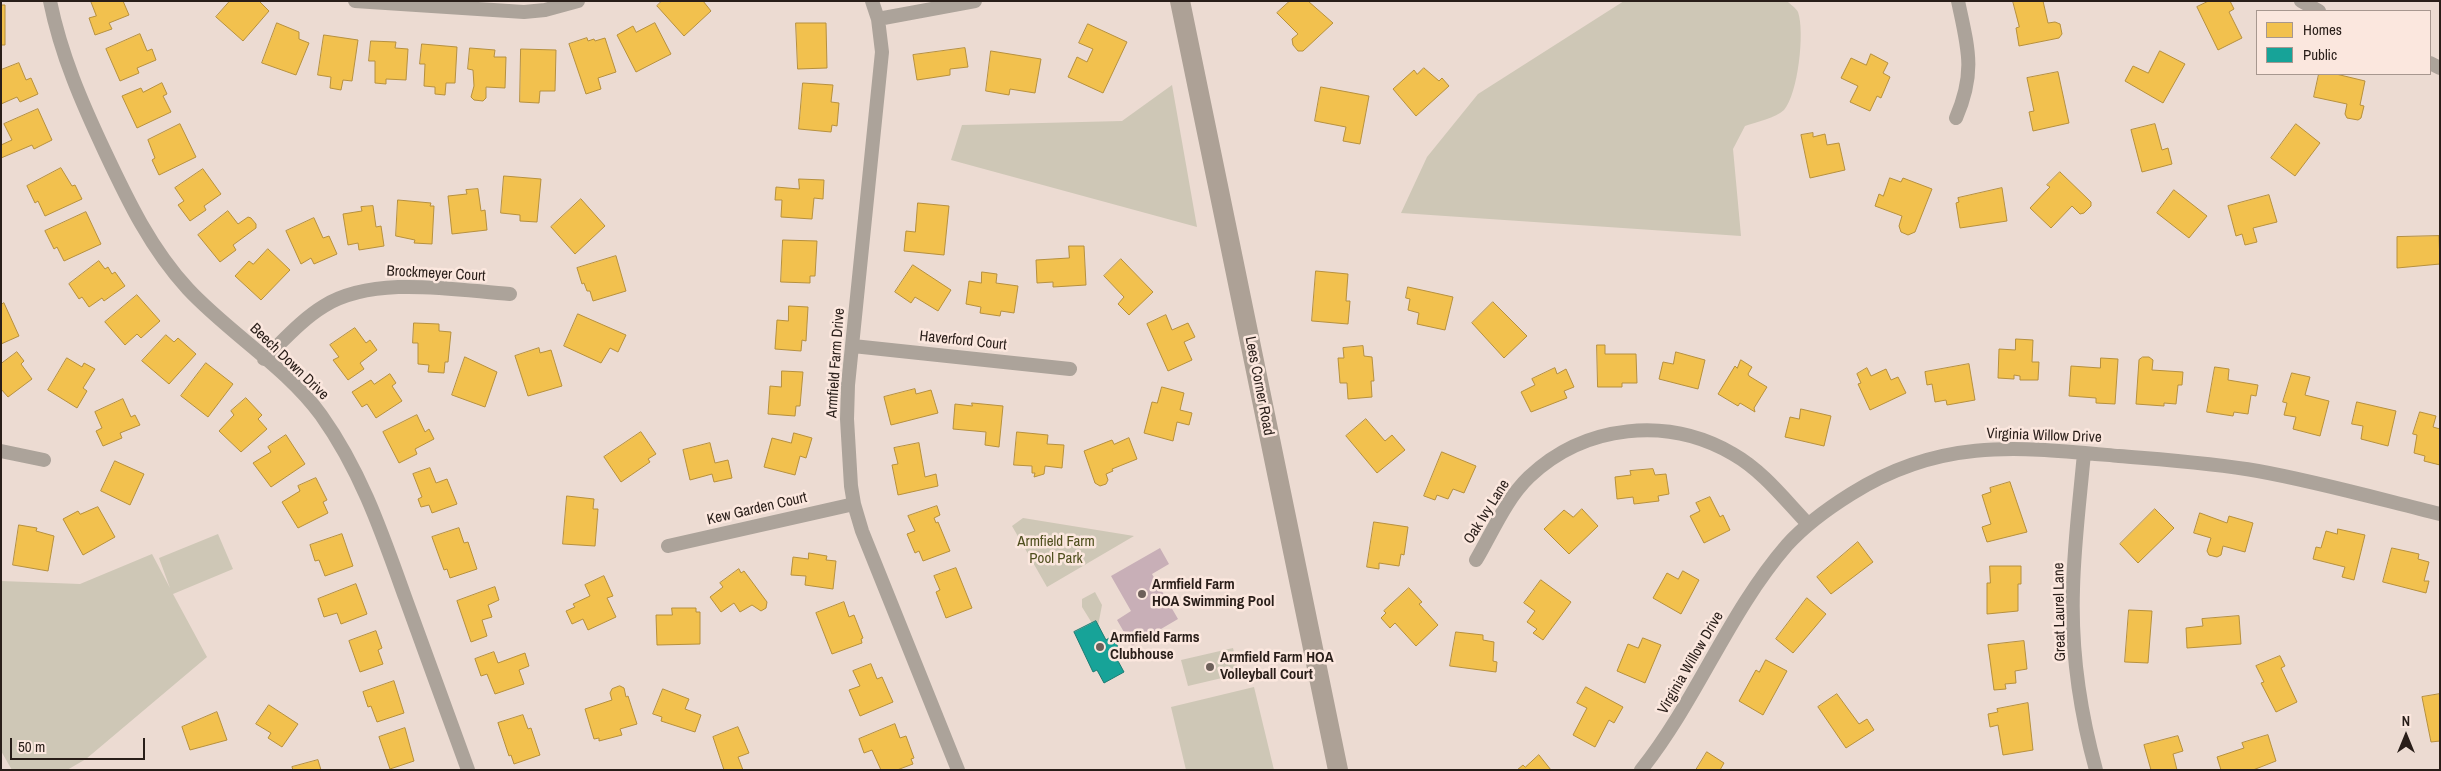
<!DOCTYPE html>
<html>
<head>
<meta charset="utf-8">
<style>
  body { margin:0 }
  #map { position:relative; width:2441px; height:771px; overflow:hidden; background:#ecdbd2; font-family:"Archivo Narrow",sans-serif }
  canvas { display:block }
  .frame { position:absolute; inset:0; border:2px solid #291e19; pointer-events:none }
  .legend { position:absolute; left:2256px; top:10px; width:175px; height:65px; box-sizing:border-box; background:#fbe7de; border:1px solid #a7978f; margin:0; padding:6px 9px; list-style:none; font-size:15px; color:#291e19 }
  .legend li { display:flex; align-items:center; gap:10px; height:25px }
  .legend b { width:25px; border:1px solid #a7978f }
  .north { position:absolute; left:2381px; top:711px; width:50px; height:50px; -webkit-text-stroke:4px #fbe7de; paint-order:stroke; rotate:0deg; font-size:14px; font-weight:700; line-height:20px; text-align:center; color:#291e19 }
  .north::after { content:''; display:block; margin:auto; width:18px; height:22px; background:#291e19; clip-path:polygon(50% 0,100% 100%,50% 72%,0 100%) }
  .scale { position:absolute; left:10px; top:738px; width:135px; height:22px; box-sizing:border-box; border:2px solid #291e19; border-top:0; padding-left:6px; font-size:15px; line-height:18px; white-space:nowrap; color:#291e19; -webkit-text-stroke:4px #fbe7de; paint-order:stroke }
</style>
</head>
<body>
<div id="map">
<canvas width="2441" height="771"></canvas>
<div class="frame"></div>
<ul class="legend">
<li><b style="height:14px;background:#f2c14e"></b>Homes</li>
<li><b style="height:14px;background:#17a398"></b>Public</li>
</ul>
<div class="north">N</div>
<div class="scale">50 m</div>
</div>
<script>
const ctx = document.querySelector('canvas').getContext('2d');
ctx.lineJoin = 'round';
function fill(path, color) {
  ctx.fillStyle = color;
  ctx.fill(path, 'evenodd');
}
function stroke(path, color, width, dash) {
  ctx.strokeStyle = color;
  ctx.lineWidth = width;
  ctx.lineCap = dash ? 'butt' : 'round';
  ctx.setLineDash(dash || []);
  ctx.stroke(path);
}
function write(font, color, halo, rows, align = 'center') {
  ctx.font = font + ' "Archivo Narrow",sans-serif';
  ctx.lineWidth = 5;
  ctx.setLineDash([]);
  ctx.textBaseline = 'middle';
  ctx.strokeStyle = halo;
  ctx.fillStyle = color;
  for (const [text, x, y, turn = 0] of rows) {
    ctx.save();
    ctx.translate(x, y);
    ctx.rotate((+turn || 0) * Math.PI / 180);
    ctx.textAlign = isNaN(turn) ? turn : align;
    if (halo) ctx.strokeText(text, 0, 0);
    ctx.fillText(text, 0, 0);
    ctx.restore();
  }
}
fill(new Path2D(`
  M1624,1h163c4,4 9,7 11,11 7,20 0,82 -14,98 -8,8 -28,12 -39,16l-12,23 8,87 -340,-23 26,-56 51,-63z
  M1172,85l25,142 -246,-67 11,-35 160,-4z
  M1023,518l111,18 -87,51 -35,-61z
  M218,534l15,35 -60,25 34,63 -121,102 -19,11h-55l-11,-19v-170l79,3 72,-30 18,34 -11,-30z
  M1095,592l7,13 -4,21 -3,2 -13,-21v-8z
  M1233,648l6,26 -51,12 -7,-26z
  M1254,687l20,83h-88l-15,-63z`), '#cec7b6');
fill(new Path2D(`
  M1160,548l9,16 -17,10 26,45 -46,27 -15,-26 14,-9 -20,-35z`), '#c8afb7');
const homes = new Path2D(`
  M91,1h32l6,14 -20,8 3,6 -17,6 -6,-17 7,-2z
  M230,1h29l10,10 -26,30 -27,-24z
  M662,1h41l8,10 -27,25 -27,-30z
  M1290,1h18l25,22 -30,28h-5l-5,-6 -1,-6 6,-5 -21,-21z
  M2013,1h30l5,22 7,-1 5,2 2,10 -3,4 -40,8 -3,-18 3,-1z
  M2209,1h21l4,8 -5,3 13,26 -24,12 -21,-43z
  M1,5h4v40h-4z
  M277,23l22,9v7l10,4 -13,32 -34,-12z
  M655,23l16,31 -35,18 -19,-37 16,-9 3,6z
  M796,23h30l1,45 -29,1z
  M1088,24l39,18 -24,51 -35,-16 9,-20 10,5 6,-13 -14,-6z
  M140,34l7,17 5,-2 4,11 -19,8 2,5 -19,8 -14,-32z
  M324,35l34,5 -6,41 -9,-1 -2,10 -11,-2 1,-11 -13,-2z
  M587,38l1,3 6,-2 1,2 10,-3 11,34 -18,6 3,11 -15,5 -17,-50z
  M371,41l25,1 -1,6 13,1 -2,31 -20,-1v5l-11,-1v-22h-6z
  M422,44l35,3 -2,36h-9l-1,12 -10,-1v-7l-11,-1 1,-22h-5z
  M470,48l25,2 -1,7h12l-1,31 -19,-1v11l-3,3 -9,-1 -3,-3 3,-11 -1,-16 -5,-1z
  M965,48l3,19 -18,2v6l-33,5 -4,-25z
  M521,49l35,1 -1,41h-15l-1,12 -19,-1z
  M991,51l50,8 -6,34 -25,-4 -1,6 -23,-4z
  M2160,51l25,13 -22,39 -38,-22 8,-15 15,7z
  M1871,54l17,9 -5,10 7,4 -9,21 -4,-2 -7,15 -20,-9 8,-16 -17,-8 10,-20 15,7z
  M19,63l7,17 5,-2 7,16 -18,8 -3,-5 -16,7v-34z
  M1424,68l15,13 3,-3 7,8 -33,30 -23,-27 21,-19 3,4z
  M2058,72l11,51 -36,8 -4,-19 5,-1 -7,-33z
  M2319,74h17l29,7 -5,24 4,1 -3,12 -3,2 -11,-2 -2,-4 2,-10 -33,-7z
  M162,83l5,11 -4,2 8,16 -34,16 -15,-32 19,-8 2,4z
  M803,83l30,2 -2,17 8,1 -2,23 -5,-1 -1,7 -32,-3z
  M1321,87l48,9 -9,48 -17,-3 3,-14 -31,-6z
  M38,109l14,31 -18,9 -2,-4 -31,13v-13l11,-5 -8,-16z
  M180,124l16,33 -37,18 -7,-15 3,-2 -7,-18z
  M2155,124l7,26 6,-2 4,16 -30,8 -11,-42z
  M2296,124l24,19 -25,33 -24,-18z
  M1813,133v4l12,-3 2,11 12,-2 6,27 -35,8 -9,-43z
  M61,168l11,18 3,-1 7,14 -37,17 -7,-15 -3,2 -8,-17z
  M203,169l18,25 -17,12 2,4 -16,11 -12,-16 6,-4 -9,-13z
  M2060,172l31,30v4l-7,7 -4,1 -8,-8 -21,22 -21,-20 20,-21 -3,-2z
  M504,176l37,3 -4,43 -17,-1v-6l-19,-2z
  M1890,178l11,4 2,-4 29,11 -17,43 -7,3 -7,-3 -2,-6 3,-10 -27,-10 4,-12 4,2z
  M799,179l25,1 -1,19 -9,-1 -2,21 -31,-2 1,-17h-7l1,-13 23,2z
  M2002,188l5,33 -47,7 -4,-25 3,-1 -1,-4z
  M478,189l3,22 4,-1 2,20 -35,4 -4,-38 19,-2 -1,-4z
  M2174,190l33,26 -18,22 -32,-25z
  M2269,195l8,27 -24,6 4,14 -12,3 -3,-11 -6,2 -8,-30z
  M581,199l24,27 -30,28 -24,-27z
  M398,200l33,3 -1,3h4l-2,38 -18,-1 1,-3 -19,-4z
  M918,203l31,3 -5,49 -40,-4 2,-20 9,1z
  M373,206l3,21 5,-1 3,20 -25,4 -1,-7 -10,2 -5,-31 19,-3 -1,-4z
  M228,211l10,13 10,-7 3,1 5,6v4l-23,17 3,5 -16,12 -22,-27z
  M86,212l15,32 -37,17 -7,-14 -3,2 -9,-18z
  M314,218l9,20 6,-2 8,18 -23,10 -3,-6 -10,6 -15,-33z
  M2439,236l1,28 -43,4v-31z
  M783,240l34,1 -2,35h-5v7l-29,-1z
  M1069,246h15l2,39 -33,2v-5l-16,1 -1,-23 33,-2z
  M268,249l22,21 -29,30 -26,-24 14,-15 4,3z
  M616,256l10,35 -33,10 -3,-10h-3l-3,-8 -2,1 -5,-16z
  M1121,259l32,33 -24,23 -11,-11 6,-7 -20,-21z
  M99,261l6,8 3,-2 4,7 3,-2 10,14 -21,15 -2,-3 -13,9 -7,-10 -3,2 -10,-15z
  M913,265l38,25 -13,21 -23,-14 -4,6 -16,-11z
  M1316,271l32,3 -2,27h4l-2,23 -36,-3z
  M982,272l15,2 -1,9 22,3 -4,27 -13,-2 -1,5 -20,-3 1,-6 -15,-3 3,-23 12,2z
  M1408,287l45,10 -8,33 -28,-6 2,-11 -11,-3 2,-11 -4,-1z
  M137,295l23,26 -19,17 -4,-4 -12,11 -20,-23z
  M1493,302l34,34 -23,22 -32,-35z
  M4,303l15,33 -18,8v-39z
  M789,306l19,1 -2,34 -4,-1 -1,11 -26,-2 2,-29 11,1z
  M578,314l48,21 -8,17 -8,-4 -9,15 -37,-17z
  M1166,315l6,15 16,-7 7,14 -11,5 8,18 -24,11 -21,-47z
  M414,323l25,1v7l12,1 -3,30h-3l-1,11 -16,-1 1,-7 -11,-1v-21h-5z
  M355,328l11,15 4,-3 7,10 -17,13 4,6 -16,11 -15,-20 6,-3 -9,-12z
  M166,335l8,7 4,-4 18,16 -27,30 -27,-23z
  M2016,339l17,1 -1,22h7l-1,18h-18v-4l-6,-1v4l-16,-1 1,-29 16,1z
  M1597,345h8v9h31l1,29h-15v4h-24z
  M1363,346l1,10 8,1 2,24h-3l1,16 -24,2 -1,-16h-7l-2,-25h6l-1,-10z
  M539,348l1,5 11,-3 11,36 -34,10 -13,-40z
  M17,352l7,9 -3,3 11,15 -24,18 -7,-8v-25z
  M1676,352l29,8 -7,29 -39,-10 4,-17 10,2z
  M465,357l32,15 -12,35 -33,-12z
  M2143,357h6l4,3 -1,10 31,2 -1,13h-4l-2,19 -12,-1v3l-28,-2 3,-44z
  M67,358l15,9 2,-4 11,6 -12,19 4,3 -10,17 -29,-18z
  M2101,358l17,1 -3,45 -19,-1v-5l-27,-2 2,-30 29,2z
  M1741,360l11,7 -4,7 1,2 18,11 -13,21 1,4 -15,-9 -2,3 -20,-12 17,-28 2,2z
  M206,363l27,21 -25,33 -27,-21z
  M1969,364l6,36 -28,5 -1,-5 -11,2 -3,-18 -5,1 -2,-13z
  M2215,367l14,2 -1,11 30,5 -2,11 -5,-1 -3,19 -14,-2 -1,4 -26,-4z
  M1555,368l2,6 9,-5 8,18 -10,4 3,7 -36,14 -10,-20 14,-7 -3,-6z
  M1867,368l4,8 15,-7 5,11 7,-3 8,16 -36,17 -12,-26 3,-1 -4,-9z
  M782,371l21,1 -3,34h-4l-1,10 -27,-2 2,-28 11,1z
  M2292,373l18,4 -5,18 24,6 -9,35 -27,-7 3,-12 -12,-2 3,-12 -4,-1z
  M390,374l6,9 -4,3 10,15 -26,17 -9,-14 -5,3 -10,-15 19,-12 3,4z
  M1162,387l22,6 -4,17 12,3 -3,12 -12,-3 -4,19 -29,-8 8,-31 5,1z
  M915,389l1,5 15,-4 7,23 -47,12 -7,-28z
  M246,398l16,17 -4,4 9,10 -26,23 -22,-21 15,-16 -3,-4z
  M123,399l8,18 4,-2 5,10 -20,8 2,5 -19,8 -7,-15 6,-3 -7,-16z
  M2357,402l39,9 -8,35 -27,-7 2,-13 -11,-2z
  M972,403l31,3 -4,41 -14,-2 1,-13 -33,-3 2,-25 17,2z
  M1801,409l30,7 -7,30 -39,-9 5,-20 9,2z
  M2420,412l16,4 -3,11 7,2v36l-16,-4 1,-5 -11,-3 3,-18 -4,-1z
  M417,415l8,17 4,-3 5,10 -19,10 2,5 -18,9 -16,-31z
  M1366,419l19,22 7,-6 13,15 -28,23 -31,-37z
  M641,432l15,22 -8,5 2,3 -29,20 -17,-25z
  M1017,432l31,3 -1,9 17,1 -2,23 -17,-2 -1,8 -10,3 1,-4h-3v-7l-18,-1z
  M794,433l18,5 -6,20 -6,-2 -5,19 -31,-8 8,-29 19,5z
  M286,435l19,29 -34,23 -18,-24 18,-11 -3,-5z
  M1129,438l8,21 -25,10 1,2 -7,3 2,6 -2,4 -6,2 -5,-3 -11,-32 28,-11 2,4z
  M710,443l5,20 13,-3 4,18 -18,4 -2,-8 -22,6 -7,-30z
  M919,443l6,34 11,-3 2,12 -40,9 -6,-30 6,-1 -4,-16z
  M1442,452l34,14 -12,27 -11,-4 -5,10 -11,-4 -2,5 -11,-4z
  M115,461l29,13 -14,31 -29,-14z
  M430,468l6,15 11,-4 10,25 -25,9 -3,-8 -8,2 -3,-8 4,-2 -9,-23z
  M1653,469l2,6 11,-1 3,20 -11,2 1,5 -25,3 -1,-7 -16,2 -2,-22 16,-2 -1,-4z
  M316,478l11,22 -4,2 5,11 -30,15 -16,-26 18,-11 -2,-5z
  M2010,482l17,50 -40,10 -5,-15 9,-3 -9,-29 9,-3 -1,-4z
  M567,496l27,3 -1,10h5l-3,37 -32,-2z
  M1710,497l10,20 3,-2 7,15 -26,13 -14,-27 10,-5 -4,-8z
  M937,506l3,9 -6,3 2,5 2,-1 12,29 -27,10 -4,-10 -4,2 -8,-19 8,-3 -7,-15z
  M98,507l17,30 -32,18 -20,-36 15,-8 2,3z
  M1582,509l16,17 -29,28 -25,-25 20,-19 9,7z
  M2155,509l19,19 -36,35 -18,-19z
  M2200,513l27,10 2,-7 24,7 -8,29 -22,-6 -2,9 -4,2 -8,-2 -2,-4 4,-13 -17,-5z
  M1374,522l34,5 -4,28 -3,-1 -2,12 -20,-3v6l-12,-2z
  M19,525l18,3 -1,3 18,5 -6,35 -35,-6z
  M459,528l5,15 4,-1 9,27 -27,9 -3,-9 -3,1 -12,-33z
  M2338,529l27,6 -11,45 -12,-3 3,-10 -32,-8 3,-12 5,1 5,-17 11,3z
  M342,534l11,32 -28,10 -6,-16 -4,1 -5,-16z
  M1858,542l15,20 -42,32 -14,-17z
  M2392,548l27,6 -1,5 11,3 -5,19h5l-3,12 -43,-11z
  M809,553l18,3 -1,4 10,1 -3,28 -28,-4 1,-9 -15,-1 2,-18 15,2z
  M1990,566h31v18h-3v27l-31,3v-31h3z
  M956,568l16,40 -26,10 -10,-26 4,-2 -6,-14z
  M739,569l2,4 3,-2 23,31 -1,6 -5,3 -9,-6 -12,7 -6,-9 -13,9 -11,-15 13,-10 -3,-4z
  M1683,571l16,9 -18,34 -28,-16 14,-25 11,6z
  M604,576l9,20 -6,2 9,19 -28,13 -5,-11 -11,5 -6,-13 9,-4 -2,-3 17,-8 -5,-11z
  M1541,580l30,22 -28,38 -10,-7 4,-4 -10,-7 8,-11 -11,-8z
  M356,584l11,30 -26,10 -4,-11 -13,4 -6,-18z
  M495,587l4,13 -11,5 4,12 -10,3 5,16 -16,6 -14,-41z
  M1409,588l13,14 -3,2 19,21 -22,21 -21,-23 -5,5 -9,-10 5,-5 -2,-2z
  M1807,598l19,16 -33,39 -17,-14z
  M844,602l5,15 5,-2 9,23 -2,1 1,4 -30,11 -16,-41z
  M672,608h24v4h4v32l-43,1 -1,-30h16z
  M2129,610l23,1 -4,52 -23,-1z
  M2239,616l2,28 -54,4 -1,-20 17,-2 -1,-7z
  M376,631l6,17 -4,2 5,14 -23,8 -11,-31z
  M1456,632l27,3v5l11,2 -1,19 4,1 -1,10 -46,-6z
  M1643,638l18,7 -16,38 -28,-12 11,-27 10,4z
  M2024,641l3,28 -12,2 1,12 -11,1 1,5 -12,1 -6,-45z
  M494,652l4,11 27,-10 4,13 -10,4 5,14 -29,10 -8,-20 -6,2 -6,-17z
  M2280,656l5,10 -4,2 16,34 -21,10 -15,-29 3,-1 -8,-16z
  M1766,660l21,11 -24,44 -24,-14 17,-31 3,2z
  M871,664l6,15 5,-2 11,25 -33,14 -11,-26 11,-4 -7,-15z
  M394,681l10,32 -27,9 -6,-16 -3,1 -5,-15z
  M620,686l4,2 2,9 2,-1 9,28 -17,5 2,6 -23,6v-3l-5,1 -9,-30 27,-9 -2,-7 2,-4z
  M1586,687l37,20 -9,16 -5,-3 -14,27 -22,-12 14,-27 -10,-5z
  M663,689l26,10 -4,10 16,6 -6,17 -34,-11 1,-4 -9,-3z
  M1837,694l22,30 8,-5 7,11 -28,18 -28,-41z
  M2440,694v47l-9,1 -9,-45z
  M2028,703l5,47 -30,5 -5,-30 -8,2 -2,-13 10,-2 -1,-3z
  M269,705l29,19 -16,23 -14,-9 3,-5 -15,-9z
  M217,712l10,28 -37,10 -8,-23z
  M523,715l5,14 3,-1 9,27 -26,9 -3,-9 -2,1 -11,-33z
  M895,724l5,14 6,-2 8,22 -3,1 2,5 -16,6h-16l-9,-20 -8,3 -5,-14z
  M738,727l11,26 -11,4 5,13h-19l-11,-33z
  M405,728l9,33 -24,8 -11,-32z
  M2268,735l8,26 -23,9h-32l-4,-13 27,-9 -2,-5z
  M2178,736l5,15 -10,3 4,16h-26l-7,-25z
  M1707,752l17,11 -4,7h-24z
  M1539,755l12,15h-34l6,-5 2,2z
  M318,760l3,10h-28l-1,-3z`);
fill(homes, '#f2c14e');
stroke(homes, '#b6903e', 1);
const public = new Path2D(`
  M1096,621l10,19 6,-4 12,22 -6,3 6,11 -20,11 -7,-13 -4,2 -19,-40z`);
fill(public, '#17a398');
stroke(public, '#1c7b72', 1);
stroke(new Path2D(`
  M50,1c11,54 32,102 55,151 23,49 46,97 83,137 41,44 98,78 133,126 40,56 61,118 84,182 21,58 42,115 63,173
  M355,1l169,11 21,-2 33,-9
  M872,1l6,18 4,33 -34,333 -1,34 4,67 3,18 8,27 96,239
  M2301,1l18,10
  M878,19l97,-18
  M2430,63l10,5
  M1956,118c20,-46 12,-70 2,-117
  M853,346l217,23
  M264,359c19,-18 37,-39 60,-53 50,-31 130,-16 186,-12
  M1,451l43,9
  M2084,453c-4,45 -10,91 -11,136 -2,60 7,123 23,181
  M668,546l186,-42
  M1476,560c16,-27 30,-61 53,-83 56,-53 139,-61 204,-23 30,17 52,46 75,70
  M1641,770c56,-70 87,-157 146,-225 19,-21 40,-36 64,-51 90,-57 168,-47 268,-38 47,4 93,7 139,15 61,11 121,28 182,43`), '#aca39a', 14);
stroke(new Path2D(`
  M1180,1l158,769`), '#ada196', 20);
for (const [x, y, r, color] of [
  [1142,594,5,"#6d605a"],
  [1100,647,5,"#6d605a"],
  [1210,667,5,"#6d605a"]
]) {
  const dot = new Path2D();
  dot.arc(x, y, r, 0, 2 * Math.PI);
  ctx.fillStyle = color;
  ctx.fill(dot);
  stroke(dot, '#fbe7de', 2);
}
write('15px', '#291e19', '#fbe7de', [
  ["Brockmeyer Court",436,274,3],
  ["Haverford Court",963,341,6],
  ["Beech Down Drive",289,362,44],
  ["Armfield Farm Drive",836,363,-86],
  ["Lees Corner Road",1259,386,79],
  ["Virginia Willow Drive",2044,436,2],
  ["Kew Garden Court",757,509,-13],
  ["Oak Ivy Lane",1487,512,-58],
  ["Great Laurel Lane",2060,612,-91],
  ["Virginia Willow Drive",1691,663,-60]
]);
write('15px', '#4f4f1e', '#fbe7de', [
  ["Armfield Farm",1056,542],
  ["Pool Park",1056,559]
]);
write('bold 15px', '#291e19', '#fbe7de', [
  ["Armfield Farm",1152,585],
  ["HOA Swimming Pool",1152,602],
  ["Armfield Farms",1110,638],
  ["Clubhouse",1110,655],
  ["Armfield Farm HOA",1220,658],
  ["Volleyball Court",1220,675]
], 'left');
</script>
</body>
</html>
